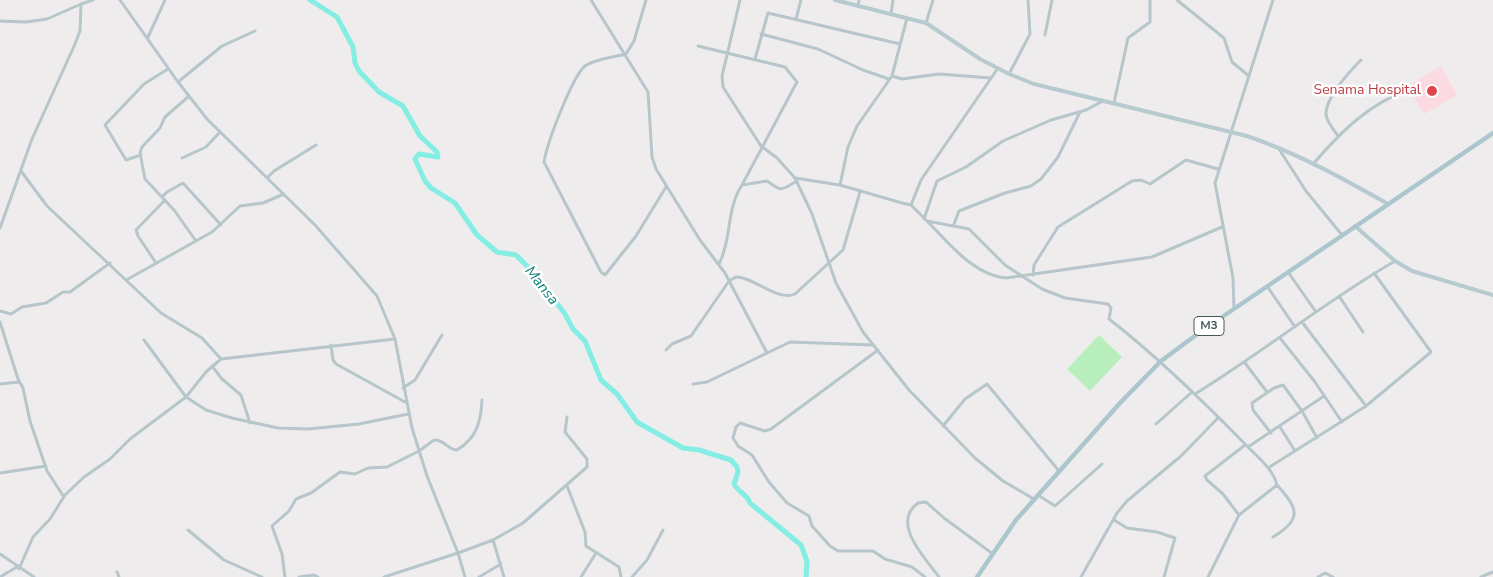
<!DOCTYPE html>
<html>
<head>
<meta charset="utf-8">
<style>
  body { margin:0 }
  canvas { display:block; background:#efeced }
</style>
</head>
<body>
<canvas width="1493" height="577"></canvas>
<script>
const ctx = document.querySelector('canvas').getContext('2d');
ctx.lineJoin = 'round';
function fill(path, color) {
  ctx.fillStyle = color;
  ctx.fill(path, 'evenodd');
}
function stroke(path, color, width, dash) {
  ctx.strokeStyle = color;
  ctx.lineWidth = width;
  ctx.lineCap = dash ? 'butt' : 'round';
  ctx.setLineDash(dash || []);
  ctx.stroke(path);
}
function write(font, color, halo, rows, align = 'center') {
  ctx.font = font + ' "Nunito Sans",sans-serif';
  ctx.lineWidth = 5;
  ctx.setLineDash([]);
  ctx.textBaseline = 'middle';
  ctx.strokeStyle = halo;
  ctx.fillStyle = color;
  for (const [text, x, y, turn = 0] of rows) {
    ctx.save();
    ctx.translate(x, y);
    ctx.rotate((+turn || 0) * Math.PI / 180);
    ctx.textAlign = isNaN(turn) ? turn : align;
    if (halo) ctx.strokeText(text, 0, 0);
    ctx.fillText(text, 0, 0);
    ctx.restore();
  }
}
fill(new Path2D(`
  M1441,66l16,29 -33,19 -17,-28z`), '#fbdbe1');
fill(new Path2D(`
  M1099,335l23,22 -32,34 -23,-22z`), '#b8efbd');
stroke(new Path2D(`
  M310,0l27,17 16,30 2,16 4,8 20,21 24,14 17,30 17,16 1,5 -19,-3 -4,5 10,22 6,7 24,15 22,32 20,17 19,3 19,19 30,40 8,15 12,12 16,39 16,14 20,28 46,26 16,2 32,10 6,7 1,5 -4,12c4,8 13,10 16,19l51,42 6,16 -1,16`), '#84ede4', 5);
stroke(new Path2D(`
  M120,0l58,82 29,37 108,106 62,71 18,43 17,89 15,48 31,77 35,-13 30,-17 64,-56v-8l-22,-27 2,-15
  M591,0l57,92 4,65 4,12 44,71 25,33 42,80
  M646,0l-12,41 -8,13c-12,3 -31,5 -41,12 -13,11 -38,77 -41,96l57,110 4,3 31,-39 30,-49
  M740,0l-18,76 1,11 38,59 16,12 18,20 17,36 24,69 27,49 46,58 66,68 28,23 31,18
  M1177,0l47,38 8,24 17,14
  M858,6l1,-6
  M891,14l2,-14
  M796,19l5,-19
  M0,21l26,1 21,-3 34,-15
  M926,23l7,-23
  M761,34l57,15 45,21 26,9
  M1045,35l7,-35
  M148,37l17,-37
  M698,46l87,21 12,15 -55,103
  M755,59l13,-46 132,31
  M1009,74l21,-40 -2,-34
  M892,76l10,3 37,-5 52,4
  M178,82l44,-36 33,-15
  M189,96l-24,21 -5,11 -18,19 -2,6 5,26 29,31 22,31
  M1114,103l14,-65 22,-16v-22
  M1338,136c-4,-6 -11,-14 -12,-21 -1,-17 24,-44 35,-55
  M1279,149l27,42 36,44
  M141,155l-15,5 -21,-35 39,-41 24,-15
  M182,158l24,-11 13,-14
  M1314,163c27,-31 55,-60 95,-73
  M21,171l26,35 114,107 41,25 19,21 174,-20
  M268,177l6,-6 42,-26
  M795,178l45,7 62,18 9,2 16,16 42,8 36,36 37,24 23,9 43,6 3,4 -2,11c49,38 92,80 135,124 11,12 29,25 33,42l-38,30 -31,62
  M840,185l8,-38 9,-21 35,-50 15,-58
  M162,197l5,-5 16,-9 38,42
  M911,205l10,-25 77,-112
  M924,219l13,-38 29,-14 37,-26 48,-21 35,-10 17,-9
  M927,221c22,22 46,54 79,57l146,-21 70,-30
  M954,224l5,-13 46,-18 26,-7 10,-7 17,-22 22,-45
  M0,228l32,-89 43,-95 5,-13 1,-27 12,-4
  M156,263l-18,-27 -2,-6 29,-30
  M719,264c13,-25 7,-55 23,-79l25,-4c16,11 12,10 30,0
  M1288,272l28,40
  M1033,275l1,-10 24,-38 74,-46 9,-1 9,4 36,-24 32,9
  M128,279l84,-47 28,-26 23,-3 21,-9
  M1267,286l28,41
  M1339,296l24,36
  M1234,309l-1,-31 -18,-95 58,-183
  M0,311l11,3 11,-7 24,-4 17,-11h7l40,-29
  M0,322l18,57 5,9 7,33 17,50 17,26
  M1302,322l64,84
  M1280,338l35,44 27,40
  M144,340l42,57 20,13 26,8 46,10 30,1 51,-5 49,-10
  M331,345l2,15 3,4 69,38
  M666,350l6,-6 19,-8 38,-55 7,-4c16,-1 42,25 59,17l48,-44 17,-58
  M878,350l-107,79 -6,2 -25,-8 -4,4 -3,11 5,8 14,9 17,27 18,21 22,13 3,10 18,20 8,5h35l12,8 27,8 13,10
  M1245,363l22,29
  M212,366l10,13 19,16 9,28
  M0,384l19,-2
  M693,384l14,-2 83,-40 83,3
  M403,388l12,-8 27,-45
  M1195,394c68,-42 131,-93 200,-133
  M1156,424l36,-32
  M943,426l22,-27 22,-15 72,87
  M1280,427l15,24
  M1271,433l-18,-23 -1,-7 22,-15 9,-3 19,26 15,27
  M1248,447l76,-51
  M1268,468l98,-62 65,-54 -57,-79
  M0,473l46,-7
  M567,486l18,46 1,14 33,21 2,10
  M1038,495l17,11 47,-42
  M1239,515l-16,-21 -16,-14 -2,-4 40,-31
  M1114,520l13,8 30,4 18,6 -11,39
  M188,530l36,30 38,17
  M1273,537c31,-18 24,-30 4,-52
  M493,540l11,37
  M0,554l34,23
  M19,569l14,-32 17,-18 15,-24 19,-18 26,-18 20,-20 56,-42 20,-25 15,-13
  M117,572l2,5
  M0,577l17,-10
  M285,577l-3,-23 -10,-28 17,-15 7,-12 15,-6 29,-21 15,2 13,-6 19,-1 32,-16 15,-11c10,-1 14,10 23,10 20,-12 24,-29 25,-50
  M299,577l15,-2 4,2
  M384,577l74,-24 7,24
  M479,577l22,-13
  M581,577l15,-24
  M632,577l15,-17 16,-30
  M939,577c-13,-18 -49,-54 -21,-74l8,-1 18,16 49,36
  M1081,577l36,-64 10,-12 54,-45 37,-38
  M1318,577l7,-4 8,4
  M1481,577l12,-5`), '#b7c6ca', 3);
stroke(new Path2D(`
  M835,0l91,23 54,36 29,15 25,10 213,52c50,17 95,42 141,68
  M1355,226l40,35 17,10 81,24`), '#b7cacf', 4);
stroke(new Path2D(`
  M977,577l39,-57 104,-117 41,-42 39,-29 293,-199`), '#abc6cd', 4.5);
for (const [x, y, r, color] of [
  [1432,91,6,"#e0444e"]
]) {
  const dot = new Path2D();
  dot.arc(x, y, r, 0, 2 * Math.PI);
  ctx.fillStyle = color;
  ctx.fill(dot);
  stroke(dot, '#fff', 2);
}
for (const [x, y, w] of [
  [1209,326,30]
]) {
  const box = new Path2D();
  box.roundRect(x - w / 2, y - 9.5, w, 19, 4);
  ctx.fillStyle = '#fff';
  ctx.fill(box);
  stroke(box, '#44565a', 1);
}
write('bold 12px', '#44565a', null, [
  ["M3",1209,326]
]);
write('14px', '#be3a42', '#fff', [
  ["Senama Hospital",1421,91]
], 'right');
write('italic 15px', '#0b8278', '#fff', [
  ["Mansa",541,286,52]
]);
</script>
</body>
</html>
